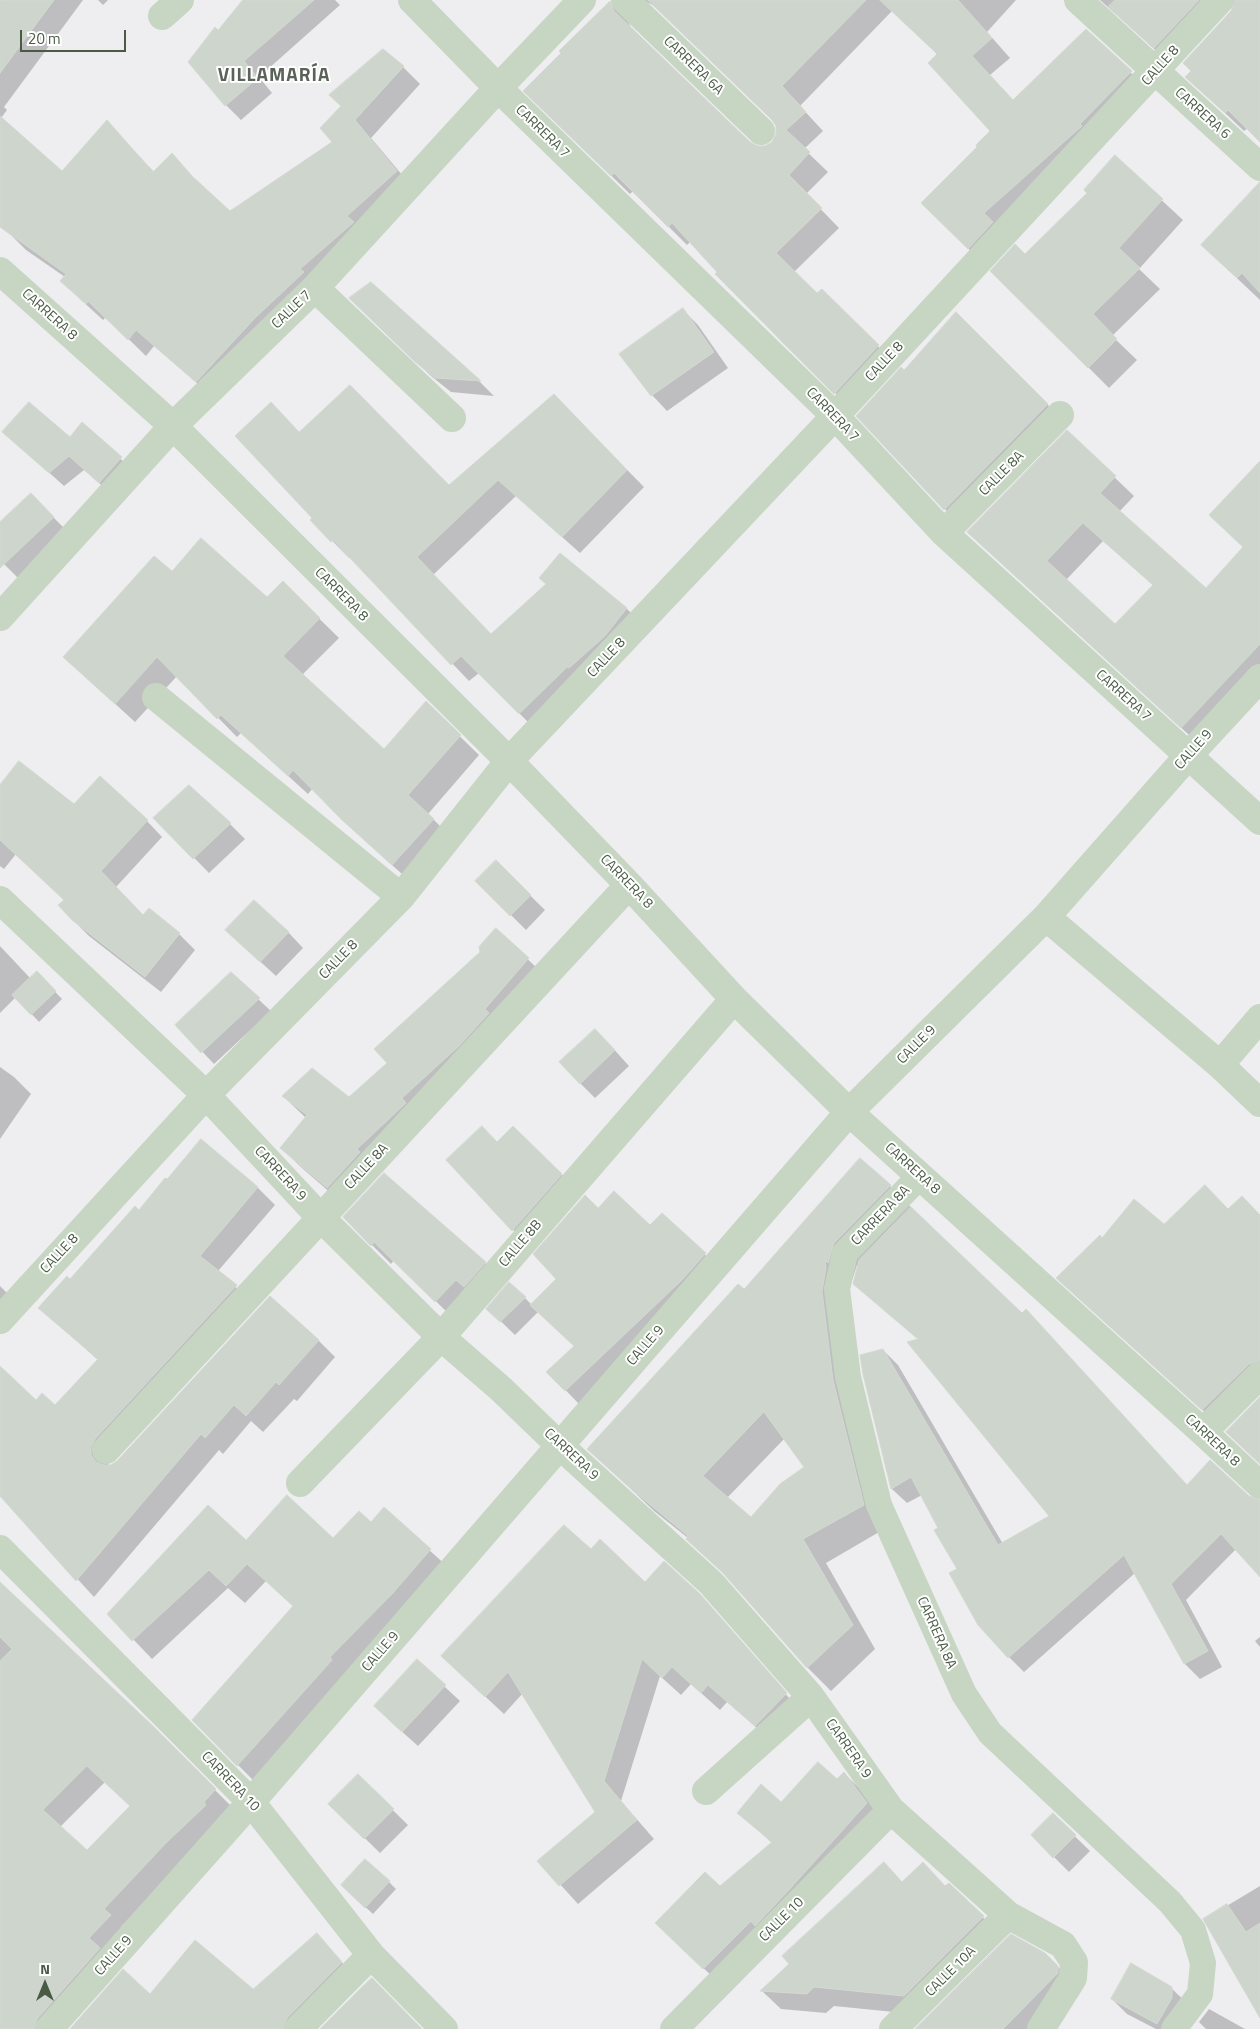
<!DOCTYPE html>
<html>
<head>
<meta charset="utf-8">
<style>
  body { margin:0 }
  #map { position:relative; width:1260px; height:2029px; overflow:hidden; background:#eeedf0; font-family:"Titillium Web",sans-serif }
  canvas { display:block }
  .north { position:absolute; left:20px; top:1959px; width:50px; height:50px; -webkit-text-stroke:4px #fff; paint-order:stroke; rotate:0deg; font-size:14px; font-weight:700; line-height:20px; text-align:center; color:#495b45 }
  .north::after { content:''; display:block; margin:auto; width:18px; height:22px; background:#495b45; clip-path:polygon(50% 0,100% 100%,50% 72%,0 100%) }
  .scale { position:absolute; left:20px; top:30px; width:106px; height:22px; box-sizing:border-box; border:2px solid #495b45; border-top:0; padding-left:6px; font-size:15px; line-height:18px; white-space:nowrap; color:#495b45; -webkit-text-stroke:4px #fff; paint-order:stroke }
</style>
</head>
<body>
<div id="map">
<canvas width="1260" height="2029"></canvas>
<div class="north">N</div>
<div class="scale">20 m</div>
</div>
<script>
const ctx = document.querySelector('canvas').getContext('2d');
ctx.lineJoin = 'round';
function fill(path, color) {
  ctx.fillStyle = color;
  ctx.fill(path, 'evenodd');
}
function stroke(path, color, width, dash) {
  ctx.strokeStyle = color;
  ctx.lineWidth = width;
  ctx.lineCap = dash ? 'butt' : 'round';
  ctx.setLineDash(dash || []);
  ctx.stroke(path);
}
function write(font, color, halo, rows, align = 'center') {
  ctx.font = font + ' "Titillium Web",sans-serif';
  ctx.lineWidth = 4;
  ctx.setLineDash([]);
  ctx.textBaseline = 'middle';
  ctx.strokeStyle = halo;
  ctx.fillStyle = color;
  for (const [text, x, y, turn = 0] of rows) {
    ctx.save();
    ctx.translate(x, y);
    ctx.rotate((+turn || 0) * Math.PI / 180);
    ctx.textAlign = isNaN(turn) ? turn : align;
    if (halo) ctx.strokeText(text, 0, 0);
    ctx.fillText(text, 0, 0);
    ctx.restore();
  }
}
fill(new Path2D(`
  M0,0h83l-79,107 3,3 -6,8 61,55 45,-51 47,50 18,-17 32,34 26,24 104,-71 69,-75 17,17 -49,54 42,50 -199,210 -60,-52 -8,10 -40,-39 -3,3 -24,-22 -14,-21 -39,-27 -17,-17 -9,-14z
  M98,0h10l-5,5z
  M245,0h90l5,5 -81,72 13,16 -31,27 -15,-15 -8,-73z
  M643,0h373l-29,32 23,26 -20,17 24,26 72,-71 64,61 -163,176 -65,-64 57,-56 13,-16 -54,-76 -46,-44 -92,95 23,25 -19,18 24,23 -22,22 33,34 -45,44 23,23 5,-4 75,74 -43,46 -71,-68 -92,-102 -4,4 -54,-54 -3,3 -86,-84 66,-107 18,18 4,9 117,113 7,4h9l8,-4 4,-7v-9l-3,-6 -118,-114z
  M1100,0h160v140l-12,-12 -4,3 -57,-54 51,-75 -11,6 -54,58z
  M1115,157l68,63 -44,49 21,20 -48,47 25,24 -28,28 -117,-117 33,-15 63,-63z
  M1260,184v116l-58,-55z
  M371,283l109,99 14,14 -43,-4 -20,-16 -66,-63z
  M683,310l15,15 30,43 -61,43 -15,-16 -32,-41z
  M956,314l106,105 -103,105 -101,-108 46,-44z
  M571,413l73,74 -64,66 -64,-57 -83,79 59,61 56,-51 12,-31 67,55 17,17 -107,105 -58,-58 -10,8 -118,-124 -2,1 -37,-38 2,-2 -14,-85 149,53z
  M82,424l53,48 -21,24 -30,-26 -20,16 -60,-54 66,7z
  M1067,432l67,64 -15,16 87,78 38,-42 -33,-33 49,-33v200l-59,64 -233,-214zM1103,541l51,45 -39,40 -49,-46z
  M31,495l37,37 -49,47 -19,-19v-36z
  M172,573l95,26 16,-16 56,55 -37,37 82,76 42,-48 53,52 -51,59 25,25 -41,44 -49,-44 -50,-51 -5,6 -67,-61 -4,4 -60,-61 -42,46 -71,-65z
  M0,787l147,34 15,16 -46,50 28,29 5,-6 30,24 16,16 -34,42 -72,-56 -16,-16 -8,-20 -49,-46 -12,15 -4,-3z
  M155,818l75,6 15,15 -36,34z
  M496,862l49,48 -19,20 -49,-49z
  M496,930l53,49 -201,229 -46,-40 -21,-20 25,-30 -23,-22 66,3 40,-36 93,-111z
  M288,932l15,16 -27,28 -34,-31z
  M0,946l31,33 6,-6 25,26 -23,23 -23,-25 -16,16z
  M231,974l40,37 -57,53 -37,-39z
  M610,1045l19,21 -34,32 -15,-15z
  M0,1067l14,10 17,17 -31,45z
  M201,1141l57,47 17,17 -57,66 35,32 -142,154 -3,9h2l208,-126 17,17 -38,44 -3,-2 -31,33 -12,-11 -28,33 -4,-4 -125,147 -94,-102v-127l36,34 20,4 42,-46 -58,-52 30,-27 69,-69z
  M498,1144l63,30 21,21 -49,56 -85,-91z
  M890,1186l297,300 73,15v75l-24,-27 -50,51 36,67 -22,12 -15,-15 -50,-91 -111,99 -15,-15 -50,-88 -37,-74 -15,8 -15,-14 -28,-115 19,-24 15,15 105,179 48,-28 -132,-176 -64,-56 4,-18 -2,-1 -6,19 -6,30 41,214 -60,35 49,86 -44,42 -23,-23 -75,-86 -45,-44 -34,-27 -65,-62 155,-159zM785,1438l21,30 -55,51 -24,-21z
  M598,1210l52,17 12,-12 57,53 -140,136 -31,-32 27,-26 -37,-34 -23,23 -27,-26 37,-11 7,7 25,-26z
  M1229,1210l31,7v166l-42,41 -145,-131 30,-53z
  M344,1217l141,46 19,19 -49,38 -61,-60 -3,4z
  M0,1286l21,21 -21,22z
  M384,1509l65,59 -193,215 -63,-63 101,-114 -28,-25 -21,22 -17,-15 -76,71 -43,-45 137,-73 87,-2 38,-15z
  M591,1550l54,33 57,16 88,100 -16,44 -47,-41 -7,8 -29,-26 -10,11 -21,-19 -39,125 33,38 -76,65 -39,-43 57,-49 -73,-119 -19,21 -43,-40z
  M0,1590l153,138 79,79 -111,120 6,6 -67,96h-60zM105,1782l26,24 -44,46 -27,-25z
  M1260,1637v10l-5,-6z
  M417,1661l43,40 -42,45 -28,-25z
  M844,1773l14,14 22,30 -162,165 -47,-45 49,-49 52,-45 -33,-30 43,-10 55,-22z
  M358,1776l50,49 -28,28 -50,-49z
  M1053,1815l37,36 -21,21 -37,-37z
  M389,1882l7,7 -23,25 -24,-22z
  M903,1883l43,4 3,-3 53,52 -78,79 -90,-9 -8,7 -45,-4 -19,-18z
  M1260,1886v128l-55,-95z
  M317,1935l40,44 -49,50h-236l77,-33 104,-5z
  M1056,1965l14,14 -39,50h-114z
  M1171,1988l16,15 -9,26h-22l-29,-15 -15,-15z
  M1209,2009l36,20h-39l-7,-7z`), '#0003');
const building = new Path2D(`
  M0,0h54l-54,73z
  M243,0h71l-70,61 14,17 -33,28 -37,-44 27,-35 3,3z
  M648,0h218l-84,86 24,26 -20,18 24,22 -21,23 33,33 -46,45 41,40 5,-4 57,56 -45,49 -119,-120 2,-2 -45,-49 -4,4 -54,-54 -3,3 -88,-85 38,-38 -2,-2 51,-50 4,10 136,131 8,4h7l7,-4 4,-8v-8l-4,-6z
  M880,0h78l34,38 -20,18 41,44 73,-71 46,42 -52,53 2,2 -98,87 9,9 -25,27 -47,-46 56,-56 -1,-2 14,-14 -62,-68 9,-9z
  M1115,0h84l-45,48 -46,-41z
  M1235,0h25v142l-32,-32 -3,3 -40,-36 6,-6 -8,-8 48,-52z
  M383,49l21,17 -49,54 42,51 -50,45 7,6 -54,47 4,3 -49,46 -59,64 -60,-52 -8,10 -40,-39 -2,3 -26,-23 6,-7 -66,-47v-111l62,55 45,-51 46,52 19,-19 20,23 38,35 102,-69 -12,-14 21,-22 -12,-11z
  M1115,155l48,44 -44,49 21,20 -47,46 24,25 -29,29 -98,-97 25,-27 10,10 62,-61 -3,-3z
  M1260,182v111l-18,-20 -5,5 -36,-33z
  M371,282l110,99 -46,-3 -21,-17 -65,-63z
  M683,308l31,44 -63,44 -32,-42z
  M956,312l92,92 -104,106 -88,-94 45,-49 3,3z
  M350,385l99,100 105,-91 73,76 -65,67 -64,-57 -81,77 74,77 55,-50 -7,-6 21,-25 67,55 -22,28 -36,32 -2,-1 -48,47 -58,-58 -10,9 -118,-125 -2,2 -21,-22 2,-2 -77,-82 36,-34 28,30z
  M29,402l41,35 12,-15 40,35 -23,26 -30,-27 -20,17 -47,-41z
  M1067,430l49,46 -16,17 106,95 37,-41 -34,-32 51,-54v183l-79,84 -214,-196zM1083,523l70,62 -38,39 -68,-63z
  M31,493l23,24 -54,51v-46z
  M201,538l66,59 16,-16 37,37 -37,38 101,93 42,-48 35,34 -53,60 26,24 -42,46 -50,-45 -49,-50 -5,6 -67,-61 -4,4 -60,-62 -42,47 -52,-47 91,-101 18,15z
  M19,761l55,43 26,-28 48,44 -47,51 42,44 6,-7 31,25 -35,44 -73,-57 -14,-15 6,-5 -64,-60v-55z
  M189,785l42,38 -38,36 -40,-41z
  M496,860l35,35 -21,21 -35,-35z
  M254,900l35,32 -29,30 -35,-32z
  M496,928l33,30 -44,51 4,4 -30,33 -57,52 4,5 -49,46 3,3 -33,36 -47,-40 27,-33 -25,-19 30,-28 37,29 38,-34 -13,-14 106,-97 -1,-5z
  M37,971l19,20 -25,24 -19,-20z
  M231,972l29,26 -59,55 -26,-28z
  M595,1029l20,21 -35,34 -21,-22z
  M482,1126l15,16 16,-16 49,48 -50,57 -66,-71z
  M201,1139l57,48 -58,69 37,29 -142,154 -4,8v8l5,7 7,3h8l6,-4 153,-165 49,44 -40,45 -3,-3 -30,34 -12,-11 -29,33 -4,-4 -125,147 -76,-85v-130l36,34 6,-7 13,12 43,-46 -60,-51 29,-32 3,3 65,-73 4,4 26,-32 2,1z
  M860,1158l31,27 -57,58 -6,20 -3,-3 1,8 -4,23 11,89 31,125 -61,34 50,86 -46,43 -84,-95 -37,-34 2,-3 -58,-48 -43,-39 151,-165 6,5zM764,1412l40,55 -24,17 -29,33 -48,-41z
  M384,1173l102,89 -22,25 -8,-7 -21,22 -61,-60 -3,4 -28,-29z
  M1205,1185l23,24 14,-13 18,19v145l-11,4 -47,46 -146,-132 44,-43 2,3 32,-39 30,25z
  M614,1191l36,34 12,-12 44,40 -24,27 -117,111 -19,-19 28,-26 -44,-41 26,-26 -23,-25 52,-59 13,13z
  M911,1207l111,106 4,-4 161,176 23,-25 39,36 11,4v77l-39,-43 -50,50 37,67 -24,13 -60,-109 -116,103 -30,-33 -29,-52 8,-4 -23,-39 4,-2 -27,-51 -20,12 -28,-115 -3,-19 23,-6 115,196 51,-29 -142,-174 11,-3 -65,-55 6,-24z
  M509,1282l17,15 -26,25 -14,-13z
  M1260,1397v67l-34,-32z
  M287,1495l46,43 26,-27 12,11 13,-15 47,42 -39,45 -62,63 2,3 -95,106 -45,-46 101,-114 -46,-42 -21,22 -17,-16 -77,71 -25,-27 101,-109 38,35z
  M564,1525l27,24 9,-10 45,43 19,-21 36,33 87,99 -32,33 -47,-41 -7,8 -29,-26 -10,11 -20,-19 -38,122 33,39 -78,66 -22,-25 58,-49 -87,-140 -23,25 -44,-41z
  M0,1582l154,145 62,62 -12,13 2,3 -40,38 -62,66 7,6 -22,23 11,10 -63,71 -3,10h-34v-368l12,-12 -12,-12zM87,1766l43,40 -43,44 -44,-40z
  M417,1659l29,26 -44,47 -28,-26z
  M818,1762l19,17 7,-7 23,31 -78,87 -34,36 -4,-5 -48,48 -48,-46 50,-51 15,14 52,-44 -35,-29 24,-29 20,18z
  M358,1774l36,35 -30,30 -36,-35z
  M1053,1813l23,22 -23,23 -22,-23z
  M365,1859l25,22 -25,27 -24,-23z
  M884,1862l18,20 21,-20 22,24 4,-3 35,33 -80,80 -90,-9 -7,7 -47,-3 29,-27 -7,-8z
  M1227,1904l19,28 14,-9v95l-57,-99z
  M317,1933l25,29 -55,56 -4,11h-213l53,-60 27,25 45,-54 58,49z
  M1011,1934l34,19 13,13v7l-55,56h-88z
  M1131,1963l41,24v11l-15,26 -46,-25z
  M372,1978l50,51h-102l43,-43z`);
fill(building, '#cdd5cc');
stroke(building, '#d1d9d1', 1);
stroke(new Path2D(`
  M920,1176l-75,77 -8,36 11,88 31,128 85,189 26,39 180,169 23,28 10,33 -3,31 -26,35`), '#c7d5c3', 26);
stroke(new Path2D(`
  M412,0l86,88 337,328 109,117 316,288
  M625,0l136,131
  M1078,0l182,167
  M162,16l18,-16
  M0,271l173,155 336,335 120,124 105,114 115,113 354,320 57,53
  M315,288l137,130
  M944,533l116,-118
  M0,617l173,-191 142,-138 183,-200 84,-88
  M156,697l245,200
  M0,900l206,195 115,123 120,119 60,52 58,56 152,138 100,114 80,113 117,105 55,30 11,17 -1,16 -32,51
  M1046,917l174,148 40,38
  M1220,1065l40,-47
  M0,1320l206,-225 195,-198 108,-136 326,-345 385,-416
  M1203,1432l57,-57
  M106,1450l523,-565
  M300,1483l141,-146 293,-338
  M0,1549l251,253 120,153 73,74
  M706,1791l105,-94
  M49,2029l202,-227 598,-690 197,-195 142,-161 72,-78
  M298,2029l73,-74
  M674,2029l217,-219
  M893,2029l115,-114`), '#c7d5c3', 28);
write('14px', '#495b45', '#fff', [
  ["CARRERA 6A",693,66,44],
  ["CALLE 8",1161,66,-48],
  ["CARRERA 6",1202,114,42],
  ["CARRERA 7",542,132,44],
  ["CALLE 7",292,310,-44],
  ["CARRERA 8",49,315,42],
  ["CALLE 8",885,362,-47],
  ["CARRERA 7",832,415,46],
  ["CALLE 8A",1002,474,-45],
  ["CARRERA 8",341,595,45],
  ["CALLE 8",607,658,-47],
  ["CARRERA 7",1123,696,42],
  ["CALLE 9",1194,750,-48],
  ["CARRERA 8",626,882,46],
  ["CALLE 8",339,960,-46],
  ["CALLE 9",917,1045,-45],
  ["CALLE 8A",367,1167,-47],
  ["CARRERA 8",912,1169,42],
  ["CARRERA 9",280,1174,47],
  ["CARRERA 8A",881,1216,-46],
  ["CALLE 8B",521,1244,-49],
  ["CALLE 8",60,1254,-47],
  ["CALLE 9",646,1346,-49],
  ["CARRERA 8",1212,1441,43],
  ["CARRERA 9",571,1455,43],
  ["CARRERA 8A",936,1633,66],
  ["CALLE 9",381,1652,-49],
  ["CARRERA 9",848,1749,55],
  ["CARRERA 10",230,1782,46],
  ["CALLE 10",782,1920,-45],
  ["CALLE 9",114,1956,-48],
  ["CALLE 10A",951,1972,-45]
]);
ctx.letterSpacing = '1px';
write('bold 19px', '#5b6259', '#fff', [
  ["VILLAMARÍA",274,76]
]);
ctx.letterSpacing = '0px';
</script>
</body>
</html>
